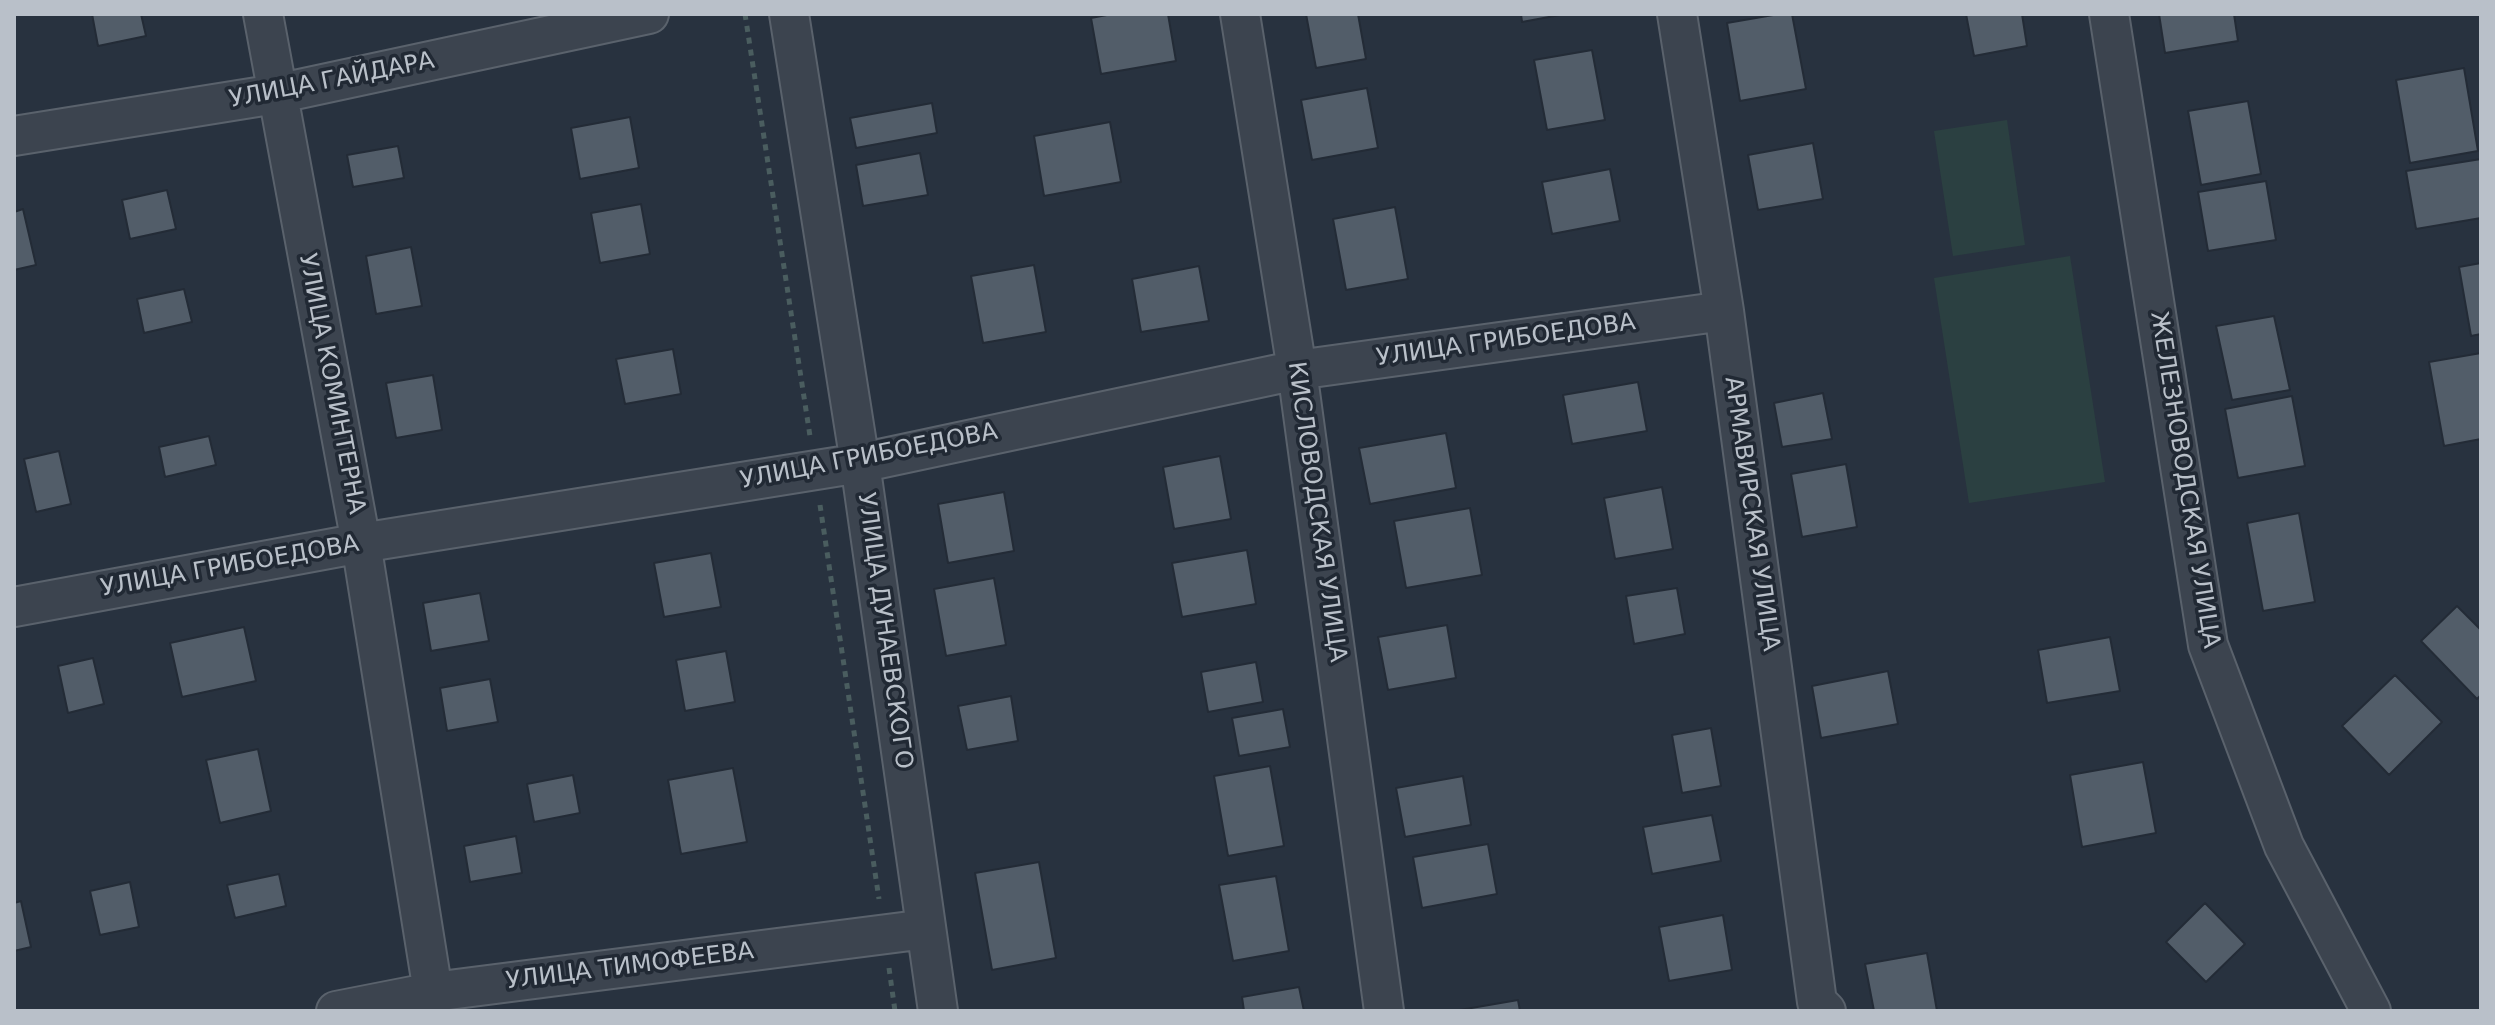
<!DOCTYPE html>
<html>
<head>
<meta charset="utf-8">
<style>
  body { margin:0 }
  #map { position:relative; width:2495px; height:1025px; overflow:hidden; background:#28323f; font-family:"DejaVu Sans",sans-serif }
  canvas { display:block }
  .frame { position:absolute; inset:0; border:16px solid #b9c0c9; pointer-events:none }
</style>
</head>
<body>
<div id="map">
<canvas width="2495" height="1025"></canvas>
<div class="frame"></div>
</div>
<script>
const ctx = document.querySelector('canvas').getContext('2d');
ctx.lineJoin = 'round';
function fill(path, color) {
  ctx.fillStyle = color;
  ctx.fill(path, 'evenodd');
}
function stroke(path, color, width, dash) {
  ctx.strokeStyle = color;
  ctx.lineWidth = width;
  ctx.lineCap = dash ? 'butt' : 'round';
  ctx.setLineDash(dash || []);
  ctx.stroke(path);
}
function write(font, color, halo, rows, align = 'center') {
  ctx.font = font + ' "DejaVu Sans",sans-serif';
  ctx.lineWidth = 7;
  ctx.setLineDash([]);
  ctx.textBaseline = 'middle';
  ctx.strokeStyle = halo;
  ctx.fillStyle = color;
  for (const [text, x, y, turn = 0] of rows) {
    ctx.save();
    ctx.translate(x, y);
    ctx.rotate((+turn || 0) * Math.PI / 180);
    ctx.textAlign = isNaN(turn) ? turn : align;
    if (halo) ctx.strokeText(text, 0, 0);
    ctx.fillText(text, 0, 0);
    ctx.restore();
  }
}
fill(new Path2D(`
  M2007,120l18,125 -72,11 -19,-125z
  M2070,256l35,226 -136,21 -35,-225z`), '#2b4041');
const building = new Path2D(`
  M92,14h49l5,22 -48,10z
  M1112,14h56l8,47 -75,13 -10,-56z
  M1306,14h52l8,45 -50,9z
  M1521,14h44l-43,8z
  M1779,14h13l14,75 -66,12 -13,-78z
  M1966,14h56l5,32 -53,10z
  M2159,14h75l4,27 -73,12z
  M1592,50l13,70 -58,10 -13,-70z
  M2464,68l14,83 -68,12 -14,-83z
  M1367,88l11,60 -66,12 -11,-60z
  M2248,101l13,73 -60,11 -13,-74z
  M932,103l5,30 -81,15 -6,-30z
  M630,117l9,51 -59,11 -9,-51z
  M1110,122l11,60 -77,14 -10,-60z
  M1813,143l10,56 -65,11 -10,-55z
  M398,146l6,32 -51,9 -6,-32z
  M920,153l8,42 -65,11 -7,-41z
  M2481,159v59l-65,11 -10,-58z
  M1610,169l10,52 -68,13 -10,-52z
  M2266,181l10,59 -68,11 -10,-59z
  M167,190l9,39 -46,10 -8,-39z
  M641,204l9,50 -50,9 -9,-50z
  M1395,207l13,72 -62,11 -13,-71z
  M23,209l13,56 -22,5v-58z
  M411,247l11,59 -46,8 -10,-58z
  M2481,263v71l-10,2 -12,-69z
  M1034,265l12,67 -63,11 -12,-67z
  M1199,266l10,55 -68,11 -9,-53z
  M184,289l8,33 -48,11 -7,-34z
  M2274,316l16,74 -58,10 -16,-74z
  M673,349l8,45 -56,10 -9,-45z
  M2481,353v86l-37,7 -15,-84z
  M433,375l9,55 -46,8 -10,-55z
  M1638,382l9,49 -75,13 -9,-49z
  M1823,393l9,46 -50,8 -8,-44z
  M2292,396l13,70 -67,12 -13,-69z
  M1446,433l10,55 -86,16 -11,-56z
  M209,436l7,29 -51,12 -6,-30z
  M59,451l12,53 -35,8 -12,-53z
  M1220,456l11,63 -57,10 -11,-62z
  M1846,464l11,63 -55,10 -11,-63z
  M1662,487l11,62 -58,10 -11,-61z
  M1004,492l10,59 -66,12 -10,-59z
  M1470,508l12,67 -76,13 -12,-67z
  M2299,513l16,89 -52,9 -16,-88z
  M1247,550l9,54 -74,13 -10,-54z
  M711,553l10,54 -57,10 -10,-54z
  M994,578l12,67 -60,11 -12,-67z
  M1677,588l8,46 -51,10 -8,-48z
  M480,593l9,48 -58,10 -8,-48z
  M2457,606l24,24v65l-4,4 -56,-58z
  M1447,625l9,53 -68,12 -10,-53z
  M244,627l12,54 -74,16 -12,-54z
  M2110,637l10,54 -73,12 -9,-53z
  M726,651l9,51 -50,9 -9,-51z
  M93,658l11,46 -36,9 -10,-47z
  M1256,662l7,40 -55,10 -7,-40z
  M1888,671l10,53 -77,14 -9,-52z
  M2395,675l47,47 -53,53 -47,-49z
  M490,679l8,43 -51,9 -7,-43z
  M1011,696l7,45 -51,9 -9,-44z
  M1283,709l7,38 -51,9 -7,-38z
  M1711,728l10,58 -39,7 -10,-58z
  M258,749l13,62 -51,12 -14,-63z
  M2143,762l13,71 -74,14 -12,-72z
  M1270,766l14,80 -56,10 -14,-80z
  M733,768l14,74 -66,12 -13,-74z
  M573,775l7,38 -46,9 -7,-38z
  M1463,776l8,49 -66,12 -9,-49z
  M1712,815l9,46 -69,13 -9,-47z
  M516,836l6,37 -52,9 -6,-36z
  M1488,844l9,50 -75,14 -9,-51z
  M1039,862l17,96 -64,12 -17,-97z
  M279,874l7,32 -51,12 -8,-33z
  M1276,876l13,75 -56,10 -14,-76z
  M130,882l9,45 -39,8 -10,-44z
  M21,901l10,46 -17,4v-48z
  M2205,903l40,41 -39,38 -40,-40z
  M1723,915l9,55 -63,11 -10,-54z
  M1927,953l10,58h-63l-9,-47z
  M1299,987l5,24h-60l-2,-14z
  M1518,1000l2,11h-66z`);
fill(building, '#525d69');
stroke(building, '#232b36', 2);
const street = new Path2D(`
  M263,14l98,529 72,449
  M789,14l71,449 78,548
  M1240,14l57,356 87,641
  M1677,14l47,297 93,691 9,9
  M2109,14l99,631 76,201 87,165
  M14,136l262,-42 373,-80
  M14,607l347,-64 499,-80 437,-93 427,-59
  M336,1011l97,-19 493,-63`);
stroke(street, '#5a626c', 42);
stroke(new Path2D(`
  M745,14l65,422
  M820,505l59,394
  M889,968l6,43`), '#4a5d5f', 5, [6, 6]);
stroke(street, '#3c444f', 38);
write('24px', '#b9c0c9', '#212934', [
  ["УЛИЦА ГАЙДАРА",332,81,-11],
  ["УЛИЦА ГРИБОЕДОВА",1506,341,-8],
  ["УЛИЦА КОМИНТЕРНА",331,384,79],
  ["УЛИЦА ГРИБОЕДОВА",869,457,-11],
  ["ЖЕЛЕЗНОВОДСКАЯ УЛИЦА",2184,480,81],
  ["КИСЛОВОДСКАЯ УЛИЦА",1316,512,82],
  ["АРМАВИРСКАЯ УЛИЦА",1751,514,82],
  ["УЛИЦА ГРИБОЕДОВА",230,567,-10],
  ["УЛИЦА ДУНАЕВСКОГО",884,631,82],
  ["УЛИЦА ТИМОФЕЕВА",630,967,-7]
]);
</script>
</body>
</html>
